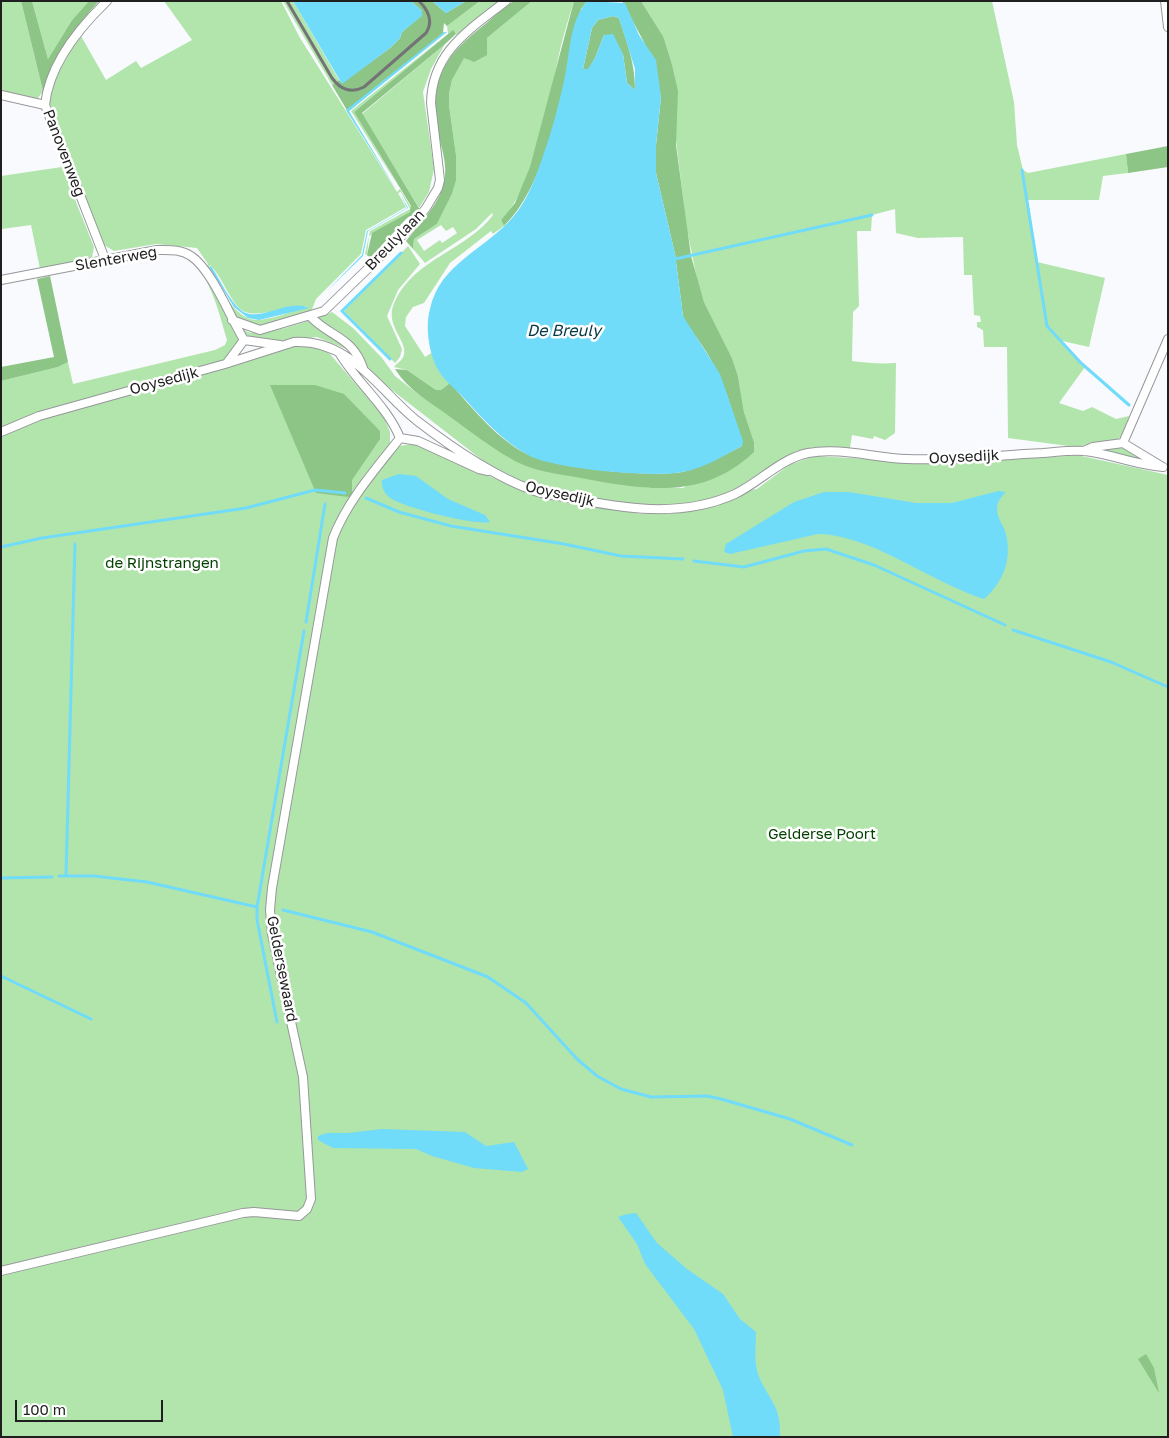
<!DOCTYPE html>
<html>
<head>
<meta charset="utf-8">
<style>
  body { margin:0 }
  #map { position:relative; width:1169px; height:1438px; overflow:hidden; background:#f8fafd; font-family:"Golos Text",sans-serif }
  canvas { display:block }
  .frame { position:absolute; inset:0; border:2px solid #1f1f20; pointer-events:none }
  .scale { position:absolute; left:15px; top:1400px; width:148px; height:22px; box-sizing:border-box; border:2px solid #1f1f20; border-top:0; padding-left:6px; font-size:15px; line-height:18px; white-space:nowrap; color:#1f1f20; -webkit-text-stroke:4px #fff; paint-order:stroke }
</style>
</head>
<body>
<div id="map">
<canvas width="1169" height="1438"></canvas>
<div class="frame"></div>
<div class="scale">100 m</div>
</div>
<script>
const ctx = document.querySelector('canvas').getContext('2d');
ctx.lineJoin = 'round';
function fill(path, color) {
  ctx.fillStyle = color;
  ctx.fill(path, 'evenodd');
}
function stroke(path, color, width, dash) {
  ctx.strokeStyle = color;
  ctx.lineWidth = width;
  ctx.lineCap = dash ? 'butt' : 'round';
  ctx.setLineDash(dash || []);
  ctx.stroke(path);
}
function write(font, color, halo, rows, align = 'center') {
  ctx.font = font + ' "Golos Text",sans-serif';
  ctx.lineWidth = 5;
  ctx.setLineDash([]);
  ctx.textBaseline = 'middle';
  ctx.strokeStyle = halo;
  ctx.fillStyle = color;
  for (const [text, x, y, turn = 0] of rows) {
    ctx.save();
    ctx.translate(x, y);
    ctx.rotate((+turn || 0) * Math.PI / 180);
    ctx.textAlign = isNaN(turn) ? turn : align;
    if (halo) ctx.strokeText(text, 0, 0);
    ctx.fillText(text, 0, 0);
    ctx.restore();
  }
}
fill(new Path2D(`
  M1,1h20l22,90 -5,7 -5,2 -32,-7z
  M32,1h57l-17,19 -24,39z
  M164,1h117l19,37 97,154 3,-3 -49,-78 97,-77 -1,-8 33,-25h19l-42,34 -5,-4 -98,81 58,97 -2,3 -41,24 -2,19 -2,-1 5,-23 40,-22 -9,-17 -3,1 8,14 -40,23 -5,24 -45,45 -5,13 -49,14 -26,-8 -29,-51 1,-3 -11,-16 -41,-4 -42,7 -10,-6 -54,-131c-3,-25 15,-59 31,-78l25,44 30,-19 5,7 51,-28zM210,265c12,12 17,29 28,42 15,17 49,-5 70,0 -16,4 -34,12 -50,13 -24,1 -39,-36 -49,-53z
  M283,1h10l46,79 -7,5z
  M532,1h42c-5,16 -10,32 -14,49 -10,45 -26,139 -59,170l3,6 -11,8 -2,-3 -41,32 -26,40 -11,4 -7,10 -1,9 20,31 8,-5 5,18 12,13 -9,7h-5l-29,-20 -13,-3c3,-4 8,-6 10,-12 4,-15 -21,-30 -9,-54 20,-43 71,-50 98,-86l-1,-2 -16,16 -51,34 -12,-14 1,-10 23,-15 15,-30 4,-13v-26l-7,-50v-11l3,-14 12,-23 7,4 16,-23zM441,225l5,6 7,-4 4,6 -15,10 -2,-3 -16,11 -7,-11z
  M641,1h351l22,101 3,43 6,25 5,3 98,-19 2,19 -25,3 -4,24h-72l10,62 68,16 -16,69 -31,-7 27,27 -26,36 24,8 9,-4 24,12 13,-3 -6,18 -5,5 -42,8 -68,-9 -1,-91h-23l-1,-17 -6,-3v-5h4l-1,-6 -6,-1 -2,-40h-8l-1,-38 -45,1 -22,-5 -1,-24 -23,6 -1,16h-14l2,75 -6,6 -1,49c15,2 29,3 44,2l-1,70 -10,7 -11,-4 -1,3 -21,-4 -2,13 -36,-1 -18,4 -61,38 -20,9 -31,8h-43l-103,-17 -52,-26 -98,-76 -20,-19 -6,-10 -18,-10 -27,-11 -39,4 -23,-1 -7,-4 -9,-10c3,2 6,5 9,6 17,5 68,-13 84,-20l21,16 29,30 13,18 23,18 88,60 42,18 102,16h33l71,-46 -10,-30 -6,-36 -6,-18 -28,-56 -7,-23 -10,-50 -24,-193z
  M445,44l-14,25 -8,23 11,77 -5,23 -10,16 -57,-94z
  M62,167l32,80 -2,11 -52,11 -9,-44 -29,4 -1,-53z
  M408,246l12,18 -22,26 -11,26 15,33 -2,8 -5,6 -51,-52z
  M167,253c8,1 19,2 26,8 16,14 38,58 46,78l-11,18 -8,5 -149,41 -34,11 -36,15v-48l57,-14 10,-5 5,22 142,-34 10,-5 2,-5c-8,-26 -18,-77 -50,-85 -11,-2 -24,1 -35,2l-1,-2z
  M292,346l22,1 16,7 54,63 6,15v15l24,-3 115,49 112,21h26l37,-6 45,-18 8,-1 32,-24 26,-9 125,7 145,-8 -3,1 86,19v962h-1167v-1004l42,-16z
  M1118,445l25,16 -43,-11z`), '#b2e5ac');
fill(new Path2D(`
  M21,1h11l16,58 24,-39 17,-19h10c-27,29 -41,54 -56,90z
  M411,1h21l14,12 20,-12h14l-33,25 -3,-3 -1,10 -95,79 -16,-27 7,-5 3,3 48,-35 10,-10 2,-6 20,-17v-4z
  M514,1h18l-45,37v17l-13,7 -10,-4 -12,22 -3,14v11l7,50v26l-4,13 -15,30 -23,15 -1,10 -7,-8c15,-19 36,-39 39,-64 2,-20 -7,-37 -9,-56 -5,-48 14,-69 48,-96 10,-8 19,-18 30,-24z
  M574,1h13l-6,8c-16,62 -30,172 -77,217l-3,-6 14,-17 15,-36z
  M622,1h19l22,35 9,29 6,26 -2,54 15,111 13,46 28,56 6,18 6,36 10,30v10c-51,48 -106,38 -168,27 -20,-4 -41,-6 -60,-13 -23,-9 -56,-35 -77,-50 -19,-14 -41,-26 -54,-47l12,1 29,20h5l9,-7c24,27 48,58 81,73 26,12 128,23 155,15 20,-5 38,-16 56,-25 -13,-50 -23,-83 -57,-123l-2,-7 -8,-62 -19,-81v-28l5,-48 -16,-53z
  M613,16l6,2c8,25 16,45 16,72l-8,-7 -4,-29 -19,-19 -9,23 -7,12 -5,-1 9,-41 6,-8z
  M453,30l3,4 -12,11 -82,68 58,97 -5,8 -5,-2 -4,3 -36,39 -3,-3 5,-22 38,-21 1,-6 -57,-94z
  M1168,146v21l-40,6 -2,-19z
  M50,276l18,86 -10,5 -57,14v-14l53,-10 -17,-78z
  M270,385h45l29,9 36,37v8l-28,41v13l-3,4 -33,-4z
  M1146,1354l8,14 5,25 -21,-34z`), '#8cc585');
fill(new Path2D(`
  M293,1h118l11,10v5l-20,16 -2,6 -10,10 -48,36z
  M432,1h34l-20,12z
  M587,1l38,2 14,32 17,25 5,37 -5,48v28l19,81 8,62 37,58 23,67 -1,5c-19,10 -39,23 -60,26 -29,6 -126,-3 -152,-16 -28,-15 -48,-38 -69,-61 -7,-7 -18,-16 -23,-25 -9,-17 -13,-43 -8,-61 10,-46 55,-59 83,-92 14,-16 22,-38 29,-58 9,-25 16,-51 22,-78 6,-26 5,-59 23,-80zM613,16l6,2 16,51v21l-8,-7 -4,-29 -10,-20 -9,1 -9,23 -7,11h-5l9,-41 6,-8z
  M444,32h3l-98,79 48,80 -51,-81z
  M400,193l8,15 -40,23 -5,25 -36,35 35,-36 5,-24 40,-23z
  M211,266c9,13 18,35 31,45 18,12 46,-13 67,-3l-50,12 -11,-2 -14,-11 -25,-40z
  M399,474l17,2 32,23 37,16 5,7c-13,4 -90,-15 -101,-25 -5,-4 -8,-11 -7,-17z
  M998,491l8,1c-5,5 -9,9 -9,17 0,8 5,14 8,22 8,26 -1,51 -21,68 -52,-16 -114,-65 -166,-65l-88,20 -6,-2 2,-8 68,-42 30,-10h25l67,11h36z
  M382,1129l83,3 21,14 28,-4 14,27 -6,3 -48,-4 -42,-12 -16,-7 -83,-1 -15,-8v-4l9,-3h21z
  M636,1213l21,30 30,26 36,25 17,25 16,13c0,15 -3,33 4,47 11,24 21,27 20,58h-47l-10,-47 -29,-61 -49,-65 -8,-20 -19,-27 9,-3z`), '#71dbfa');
stroke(new Path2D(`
  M1022,170l25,156 34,37 48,42
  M675,259l197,-44
  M390,359l-48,-48 59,-58
  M366,498l33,14 52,14 113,18 57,12 62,3
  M1,547l41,-9 204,-30 69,-18 30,3
  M694,561l50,6 60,-16 22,-2 48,16 131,60
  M306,622l19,-118
  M1013,630l98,32 57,25
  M66,875l9,-331
  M59,876h35l53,6 110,25 47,-276
  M1,878l51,-1
  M257,907v13l20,102
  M283,910l89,22 116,45 38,26 51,56 20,17 24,13 30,8 56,-1 14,3 69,20 62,26
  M1,976l90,43`), '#71dbfa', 3);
const minor = new Path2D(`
  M1165,1l3,26
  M1,95l44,10
  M105,259l-60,-154c4,-40 34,-77 62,-104
  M1,280l156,-30c12,0 24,-1 34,6 21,14 39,61 53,84l36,5
  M311,317c19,20 42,20 52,51
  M232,320l28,10 64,-19 86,-83 16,-20 12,-20 2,-8 -9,-77c1,-51 38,-73 75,-102
  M340,354c18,30 47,52 60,84l18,3 61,28 9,2
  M227,363l17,-23
  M1,432l38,-16 186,-52 69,-22c56,-3 83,46 122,78 35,27 75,55 116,70 10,4 22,5 32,7 57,11 116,22 171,-3 25,-12 45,-35 73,-41 32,-6 67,5 99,6 45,2 90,-4 136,-6 13,-1 28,-3 42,-2 26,3 51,14 78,16
  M1123,443l38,23
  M1084,451l9,-4 30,-4 45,-104
  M1,1271l242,-58 11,-1 45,4 8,-7 4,-10 -8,-122 -31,-143 -2,-24 2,-22 61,-350c15,-38 42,-68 67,-100`);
stroke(minor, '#96979a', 10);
stroke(minor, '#fff', 8);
stroke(new Path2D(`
  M287,1l45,77c8,11 19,16 32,9l62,-54c8,-12 2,-23 -7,-32`), '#747476', 3);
write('15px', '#1f1f20', '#fff', [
  ["Panovenweg",64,153,69],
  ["Breulylaan",395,240,-46],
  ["Slenterweg",116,259,-10],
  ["Ooysedijk",164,381,-15],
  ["Ooysedijk",964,457,-3],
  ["Ooysedijk",560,494,13],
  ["Geldersewaard",282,969,79]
]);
write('15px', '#034100', '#fff', [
  ["de Rijnstrangen",162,563],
  ["Gelderse Poort",822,834]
]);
write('italic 16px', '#053946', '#fff', [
  ["De Breuly",564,331]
]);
</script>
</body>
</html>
